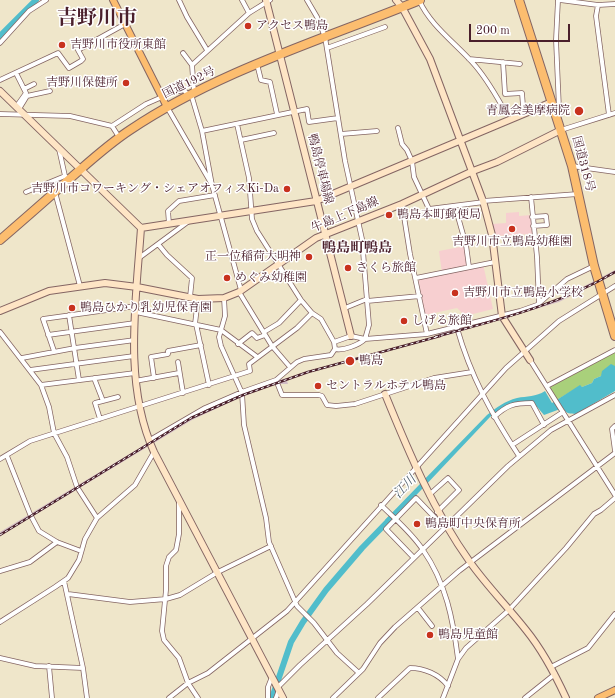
<!DOCTYPE html>
<html>
<head>
<meta charset="utf-8">
<style>
  body { margin:0 }
  #map { position:relative; width:615px; height:698px; overflow:hidden; background:#efe6ca; font-family:"Old Standard TT",serif }
  canvas { display:block }
  .scale { position:absolute; left:469px; top:24px; width:101px; height:18px; box-sizing:border-box; border:2px solid #4a1f2b; border-top:0; padding-left:5px; font-size:12px; line-height:14px; white-space:nowrap; color:#4a1f2b; -webkit-text-stroke:3px #fff; paint-order:stroke }
</style>
</head>
<body>
<div id="map">
<canvas width="615" height="698"></canvas>
<div class="scale">200 m</div>
</div>
<script>
const ctx = document.querySelector('canvas').getContext('2d');
ctx.lineJoin = 'round';
function fill(path, color) {
  ctx.fillStyle = color;
  ctx.fill(path, 'evenodd');
}
function stroke(path, color, width, dash) {
  ctx.strokeStyle = color;
  ctx.lineWidth = width;
  ctx.lineCap = dash ? 'butt' : 'round';
  ctx.setLineDash(dash || []);
  ctx.stroke(path);
}
function write(font, color, halo, rows, align = 'center') {
  ctx.font = font + ' "Old Standard TT","Noto Serif JP",serif';
  ctx.lineWidth = 3;
  ctx.setLineDash([]);
  ctx.textBaseline = 'middle';
  ctx.strokeStyle = halo;
  ctx.fillStyle = color;
  for (const [text, x, y, turn = 0] of rows) {
    ctx.save();
    ctx.translate(x, y);
    ctx.rotate((+turn || 0) * Math.PI / 180);
    ctx.textAlign = isNaN(turn) ? turn : align;
    if (halo) ctx.strokeText(text, 0, 0);
    ctx.fillText(text, 0, 0);
    ctx.restore();
  }
}
fill(new Path2D(`
  M519,212v4l12,-1 1,19 -37,2 -3,-12 14,-1v-10z
  M465,246l3,21 15,-3 10,45 -28,7 -8,-8 -32,7 -7,-37 24,-5 -3,-22z`), '#f7cfd0');
fill(new Path2D(`
  M615,270v3l-16,9 -40,20 -119,35 -1,-4 64,-16 55,-17z
  M286,378l2,6h-11l-34,12 -51,24 -192,116v-4l191,-115 51,-24z`), '#d2bdc5');
fill(new Path2D(`
  M615,352v14l-14,10 -7,3 -2,4 -10,4 -2,-1 -25,15 -8,-15z`), '#a9d07b');
fill(new Path2D(`
  M611,364l4,2v25l-39,23c-6,-1 -9,1 -13,-6l-19,7 -12,-14c-20,1 -26,4 -42,16l-102,108 -3,-5 102,-105c9,-7 18,-14 30,-17 10,-2 19,-1 28,-7l7,12 28,-18 2,2 10,-4 2,-4 7,-3 1,-5z`), '#51bdcb');
stroke(new Path2D(`
  M0,36l36,-36
  M272,698l19,-56 12,-20 23,-32 36,-42 30,-31`), '#51bdcb', 6);
const street = new Path2D(`
  M179,0l8,17 20,33
  M242,0l7,13
  M307,0l10,17 8,20 20,124 17,78 7,86 -4,14c-6,6 -22,12 -30,10
  M419,0c11,25 35,42 53,62 12,13 21,28 30,44
  M560,0l38,5 17,-1
  M598,5l-2,11 13,99
  M0,43l29,-32 17,-11
  M327,48l58,-21
  M183,53l9,12
  M469,59l51,5
  M503,62l2,32 17,-1 1,13
  M257,64l4,16 9,2 7,32
  M0,80l58,-27 11,15 12,-7 2,-2 -5,-9 47,-26
  M24,89l10,-5
  M194,92l-2,-27 57,-52 21,-13
  M191,94l11,37 10,54 29,105
  M161,95l23,-5 4,5
  M16,107l10,-14 -9,-18
  M167,107l44,76
  M19,109l8,-13 23,-5
  M555,111l4,-3 -3,-68 2,-40
  M0,114l70,2 42,10 7,11
  M237,124l12,54 3,41 5,12 44,69 11,13 9,6 13,23
  M112,126l34,-22 16,-7
  M398,128l4,16 5,6 5,11 2,16 15,32 55,-7
  M561,130l54,-17
  M202,131l105,-22 2,13 29,-4
  M341,134l36,-3
  M241,140l33,-7
  M59,149l6,27
  M572,166l43,6
  M26,192l39,-16 4,4
  M55,192l25,94
  M531,197l6,60 2,47
  M483,201l95,-7
  M402,204l8,50 17,80
  M455,206l11,39 3,22
  M532,217l14,-1 1,9 -14,1
  M169,224l-1,-13 11,-10 36,-6
  M158,244l9,11 25,23 -2,19
  M139,258l50,-37
  M416,278l79,-16
  M239,292l33,54 18,21
  M224,298l1,18 -6,21 2,9 21,47 2,32 22,93 3,24 28,64 17,17 23,30 22,20
  M367,301l53,-5
  M345,308l22,-9
  M136,312l85,18 35,26
  M69,315l10,65
  M195,324l3,-25
  M196,324l13,61
  M457,328c14,49 34,85 62,128
  M0,332l41,53 8,22 5,26 13,24 10,30 20,31
  M264,332l15,-9 22,-23
  M48,335l87,-12
  M238,344l14,-11 5,5 8,-3
  M54,351l-11,-32 93,-13
  M22,358l53,-10 60,-8
  M530,360l85,135
  M178,362l5,31
  M30,370l104,-14
  M472,372l-38,6 -79,26 -19,2 -9,-1 -5,-9 -3,-1h-37l-6,-15 21,-18 7,-3 27,-4 4,-6 -1,-7 17,-6 14,3 62,-5 93,-23 17,-6 30,-26 27,-13
  M94,378l9,23
  M154,378l-3,-21 17,-3v-3l33,-6
  M135,381l44,-8
  M41,385l94,-12
  M547,386l68,-36
  M494,417c13,-12 20,-14 38,-14l12,22
  M100,419l-5,-16 23,-6
  M615,426l-3,3 3,22
  M150,440l55,-32 37,-16 34,-12
  M512,445l51,-33
  M7,456l23,58 9,17 18,11 24,9
  M0,459l30,-18 220,-70 -1,-7 48,-36 15,-15
  M429,495l19,-17 11,12 -22,22
  M179,501v33l-3,16 -7,7 -3,9v24l-4,41 2,9 15,18 9,25 10,15
  M381,505c14,14 31,28 42,45 23,33 30,69 35,109
  M414,558l-28,-29 30,-31 23,24 3,-3
  M0,571l30,-9 27,-20
  M64,581l19,87 4,30
  M68,594l62,8 36,-3 14,-4 38,-23 53,-26
  M418,608l14,18
  M0,622l55,-35 13,-9 11,-18 6,-21 12,-21 38,-33 19,-33
  M0,658l35,8 48,2
  M49,666l3,32
  M551,667l37,-19 27,-34
  M278,687l22,-22 67,-61 141,-138 43,-36 64,-35
  M169,698l19,-15 20,-10 79,-62 219,-243 53,-47 56,-35
  M268,698v-11l4,-10
  M276,698l3,-8
  M333,698l30,-29 17,-26 15,-16 64,-56 156,-118
  M378,698l32,-30c14,0 29,6 38,18
  M443,698l15,-39 8,-11 43,-38 57,-62 28,-34 7,-4 14,-12
  M525,698l30,-24`);
const secondary = new Path2D(`
  M266,0l85,336
  M396,0l6,7 28,52 53,142 9,34 10,81 28,44
  M0,91l141,137c-5,73 -18,156 13,224l129,246
  M141,228l175,-27 236,-99
  M0,311l49,-20 56,-8 32,4 61,12 26,-1 15,-6 77,-54 86,-34 71,-33 24,-9 64,-32
  M385,394c24,59 48,116 85,168 17,24 38,45 56,68 17,21 29,44 40,68`);
const primary = new Path2D(`
  M113,0l54,107
  M598,698l17,-8`);
const highway = new Path2D(`
  M519,0l53,166 22,100 21,70
  M0,240c22,-19 44,-38 66,-58 21,-18 41,-37 64,-52 88,-59 192,-90 290,-130`);
stroke(street, '#846563', 5.5);
stroke(secondary, '#846563', 8);
stroke(primary, '#846563', 8);
stroke(highway, '#846563', 10);
stroke(street, '#fff', 4);
stroke(secondary, '#fee5c5', 6);
stroke(primary, '#fcbd6f', 6);
stroke(highway, '#fcbd6f', 8);
const rail = new Path2D(`
  M435,337c62,-17 124,-32 180,-65
  M0,535l191,-117 52,-23 65,-23 132,-36`);
stroke(rail, '#4a1f2b', 2.5);
stroke(rail, '#fff', 1, [3]);
for (const [x, y, r, color] of [
  [248,26,4,"#c8321e"],
  [62,45,4,"#c8321e"],
  [126,83,4,"#c8321e"],
  [579,111,5,"#c8321e"],
  [287,189,4,"#c8321e"],
  [389,215,4,"#c8321e"],
  [512,229,4,"#c8321e"],
  [309,257,4,"#c8321e"],
  [348,268,4,"#c8321e"],
  [227,278,4,"#c8321e"],
  [455,293,4,"#c8321e"],
  [72,308,4,"#c8321e"],
  [404,321,4,"#c8321e"],
  [350,361,5,"#c8321e"],
  [318,386,4,"#c8321e"],
  [417,524,4,"#c8321e"],
  [430,635,4,"#c8321e"]
]) {
  const dot = new Path2D();
  dot.arc(x, y, r, 0, 2 * Math.PI);
  ctx.fillStyle = color;
  ctx.fill(dot);
  stroke(dot, '#fff', 1.5);
}
write('12px', '#4a1f2b', '#fff', [
  ["アクセス鴨島",256,26],
  ["吉野川市役所東館",70,45],
  ["吉野川保健所",118,83,"right"],
  ["青鳳会美摩病院",570,111,"right"],
  ["吉野川市コワーキング・シェアオフィスKi-Da",279,189,"right"],
  ["鴨島本町郵便局",397,215],
  ["吉野川市立鴨島幼稚園",512,242,"center"],
  ["正一位稲荷大明神",301,257,"right"],
  ["さくら旅館",356,268],
  ["めぐみ幼稚園",235,278],
  ["吉野川市立鴨島小学校",463,293],
  ["鴨島ひかり乳幼児保育園",80,308],
  ["しげる旅館",412,321],
  ["鴨島",359,361],
  ["セントラルホテル鴨島",326,386],
  ["鴨島町中央保育所",425,524],
  ["鴨島児童館",438,635]
], 'left');
write('12px', '#4a1f2b', '#fff', [
  ["国道192号",189,83,-26],
  ["国道318号",583,164,75],
  ["鴨島停車場線",320,169,76],
  ["牛島上下島線",345,215,-23]
]);
write('italic 13px', '#4d5e6b', '#fff', [
  ["江川",405,487,-46]
]);
write('bold 14px', '#4a1f2b', '#fff', [
  ["鴨島町鴨島",357,248]
]);
write('bold 20px', '#4a1f2b', '#fff', [
  ["吉野川市",97,19]
]);
</script>
</body>
</html>
